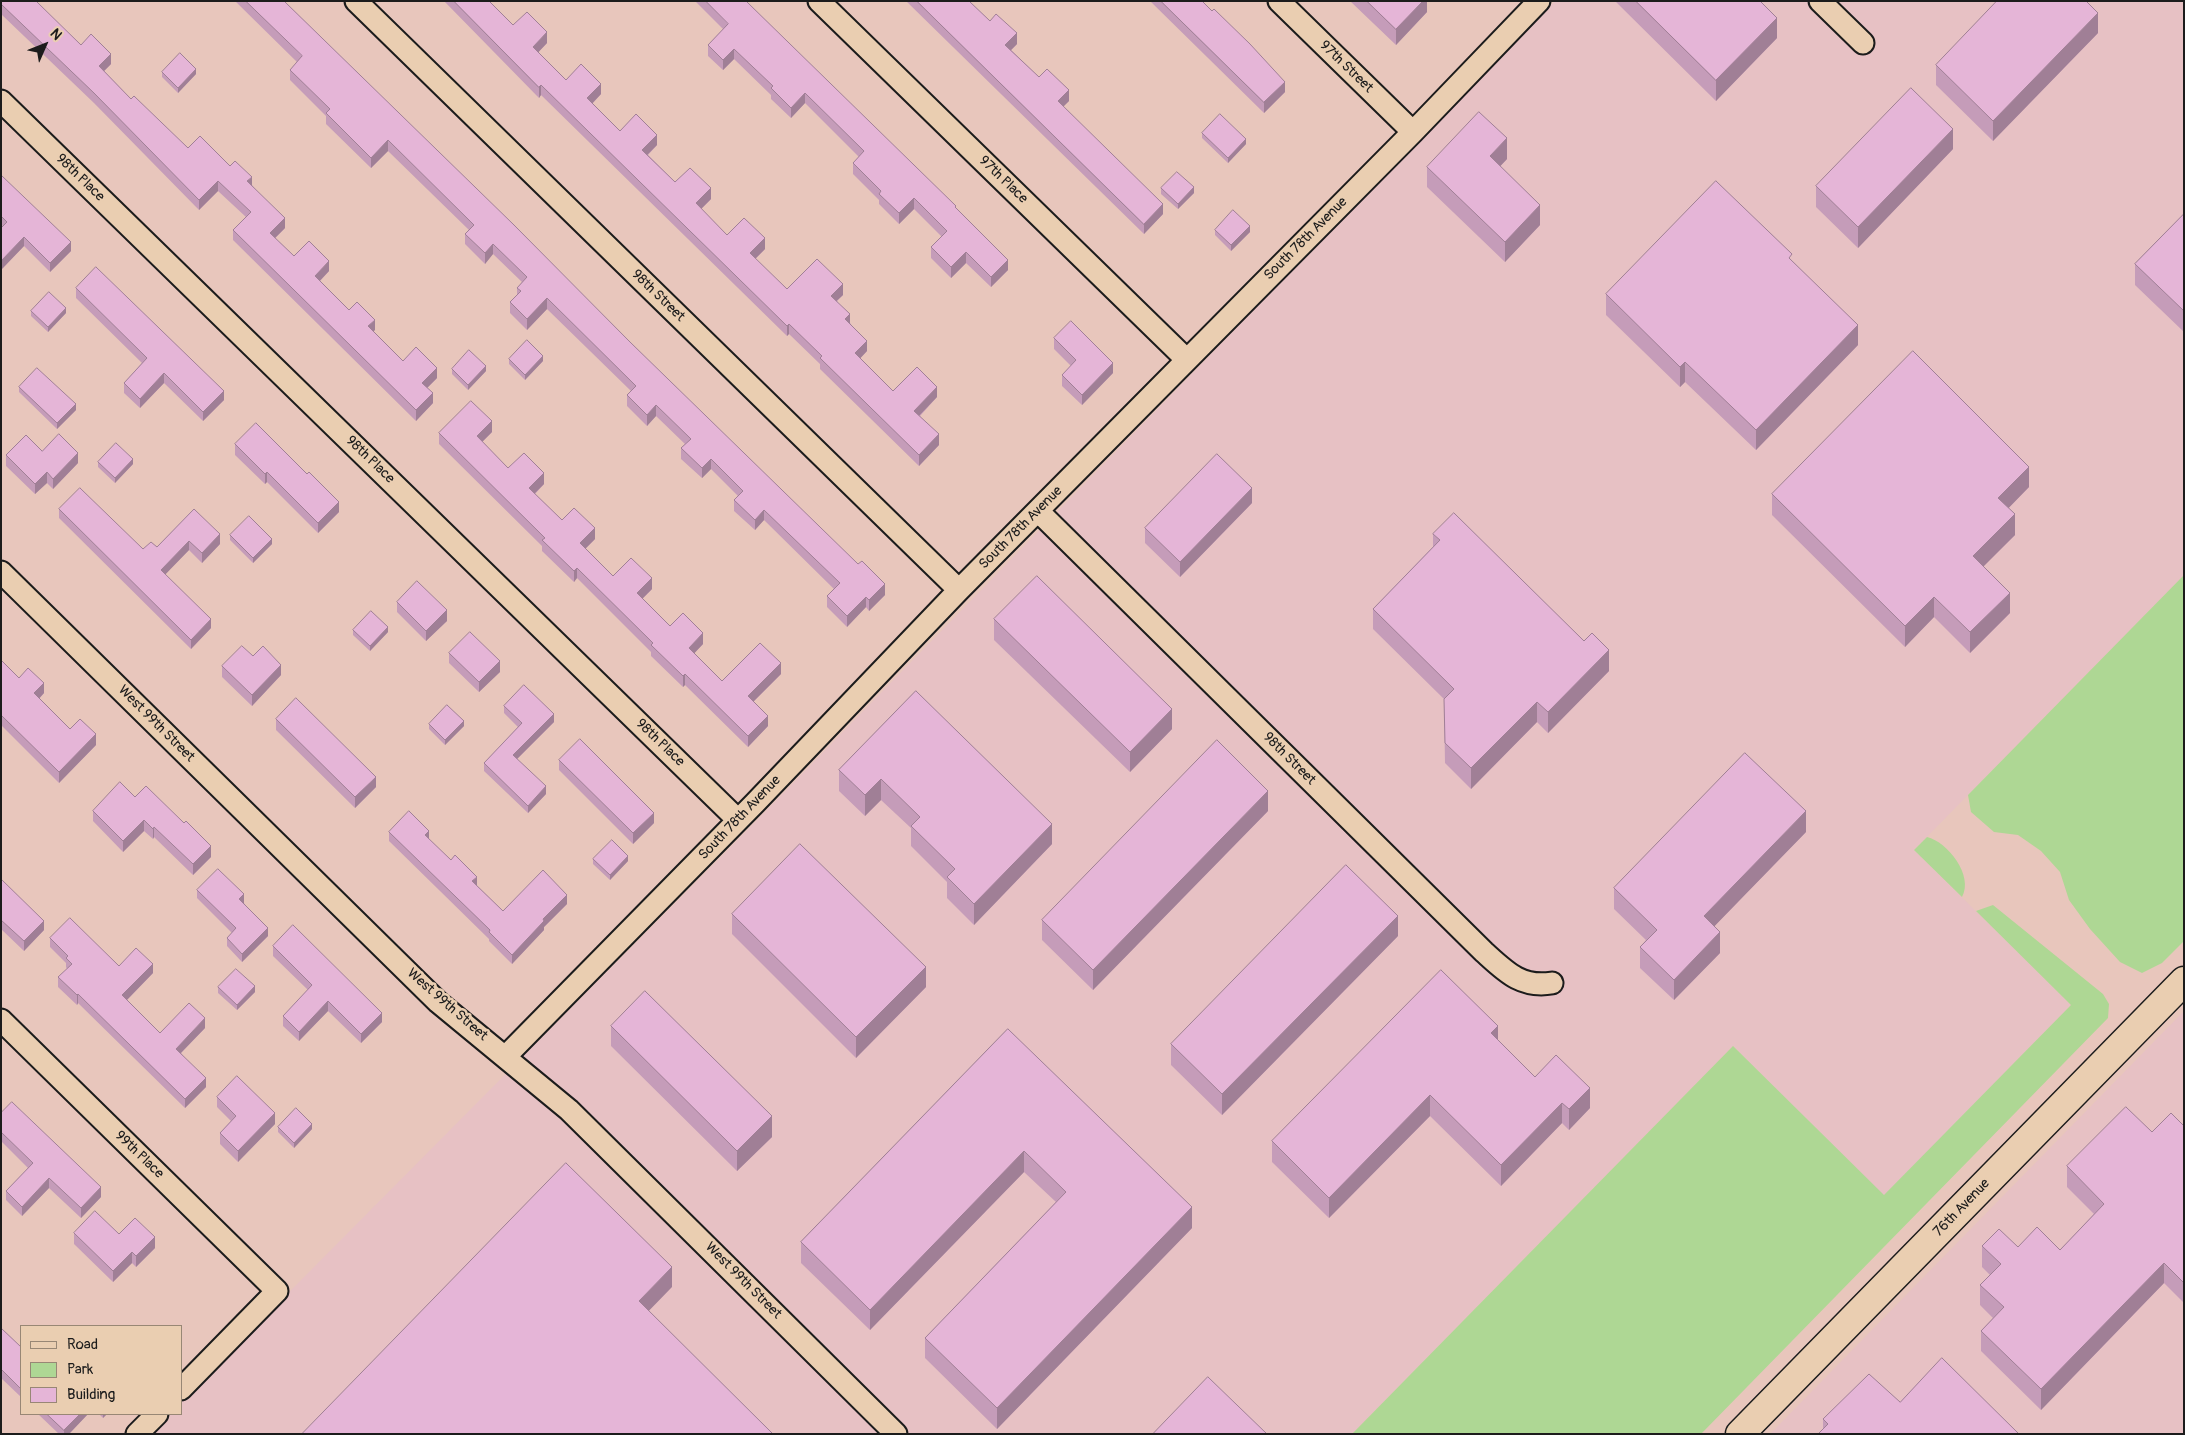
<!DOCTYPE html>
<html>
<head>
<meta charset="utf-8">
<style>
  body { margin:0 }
  #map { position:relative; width:2185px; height:1435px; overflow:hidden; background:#e8c6bc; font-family:Pangolin,sans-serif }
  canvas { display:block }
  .frame { position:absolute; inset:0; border:2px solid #1c1c1c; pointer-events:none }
  .legend { position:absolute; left:20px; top:1325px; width:162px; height:90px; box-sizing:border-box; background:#eaceb1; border:1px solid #988775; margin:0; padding:6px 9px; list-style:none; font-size:15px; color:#1c1c1c }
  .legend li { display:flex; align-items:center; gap:10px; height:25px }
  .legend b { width:25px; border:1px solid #988775 }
  .north { position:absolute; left:20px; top:20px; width:50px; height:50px; -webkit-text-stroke:4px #eaceb1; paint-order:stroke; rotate:46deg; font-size:14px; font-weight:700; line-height:20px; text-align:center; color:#1c1c1c }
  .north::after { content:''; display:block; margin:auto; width:18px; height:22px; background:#1c1c1c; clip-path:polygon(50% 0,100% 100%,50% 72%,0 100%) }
</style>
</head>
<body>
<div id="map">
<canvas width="2185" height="1435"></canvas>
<div class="frame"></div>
<ul class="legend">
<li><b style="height:6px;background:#eaceb1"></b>Road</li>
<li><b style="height:14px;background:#aed794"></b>Park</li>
<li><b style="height:14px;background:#e5b5d7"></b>Building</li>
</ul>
<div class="north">N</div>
</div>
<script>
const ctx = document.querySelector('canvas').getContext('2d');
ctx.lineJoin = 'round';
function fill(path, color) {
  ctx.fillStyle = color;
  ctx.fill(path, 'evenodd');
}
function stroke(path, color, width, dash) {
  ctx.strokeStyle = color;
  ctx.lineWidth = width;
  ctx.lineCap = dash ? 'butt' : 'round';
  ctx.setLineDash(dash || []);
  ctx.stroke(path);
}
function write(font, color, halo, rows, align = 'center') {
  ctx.font = font + ' Pangolin,sans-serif';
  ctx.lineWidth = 5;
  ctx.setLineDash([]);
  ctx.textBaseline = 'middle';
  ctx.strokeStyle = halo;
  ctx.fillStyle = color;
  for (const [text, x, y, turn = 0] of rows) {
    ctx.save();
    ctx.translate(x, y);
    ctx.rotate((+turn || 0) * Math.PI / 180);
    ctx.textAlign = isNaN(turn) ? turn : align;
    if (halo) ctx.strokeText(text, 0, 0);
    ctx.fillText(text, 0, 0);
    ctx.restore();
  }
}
fill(new Path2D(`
  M1555,1h629v574l-270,275 157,155 -187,191 -151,-150 -381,388h-1203l20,-20h12v-13l541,-545z
  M2184,1011v423h-414z`), '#e7c1c4');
fill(new Path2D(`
  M2184,575v366l-22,22 -20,10 -22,-11 -30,-33 -21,-29 -9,-28 -19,-21 -23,-16 -24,-3 -23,-20 -3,-17z
  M1927,837c21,5 47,39 35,60l-48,-47z
  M1993,905l110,89 6,10 -1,14 -407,416h-349l381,-388 151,149 187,-190 -95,-94z`), '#aed794');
const street = new Path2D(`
  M356,1l603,589
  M819,1l368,359
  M1279,1l134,131
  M1820,1l43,42
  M1,101l737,719
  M1038,511l446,441c22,20 37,36 68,31
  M1,572l437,430 131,108 327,324
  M1,1020l276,271 -96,98
  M506,1056l249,-253 204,-213 454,-458 126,-131
  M137,1434l20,-20`);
const secondary = new Path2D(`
  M1740,1434l444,-453`);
stroke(street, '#1c1c1c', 25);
stroke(secondary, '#1c1c1c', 31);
stroke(street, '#eaceb1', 21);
stroke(secondary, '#eaceb1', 28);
fill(new Path2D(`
  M1,1l80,44 30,19 -7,7 27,28 57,49 42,18 22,19 33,43 -10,10 19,18 35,15 -9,10 29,29 26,20 -2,1 30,30 34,17 -10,10 6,15 -17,18 -183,-181v-10l13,-13 -28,-26 -19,19 -105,-107 -93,-89z
  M235,1h49l346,341 255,253 -16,16 -3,-4 -19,20 -20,-20v-11l7,-7 -70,-69 -9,10 -21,-19v-11l4,-4 -27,-27 -9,9 -21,-19v-11l4,-4 -29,-28 -9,10 -20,-20v-11l4,-4 -84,-82 -20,21 -17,-17v-11l7,-7v-7l5,-6 -29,-28 -8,10 -20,-20v-10l4,-4 -81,-79 -17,17 -45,-44v-8l-36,-36v-10l7,-8z
  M444,1h45l24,24 34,18 -9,9 28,28 35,14 -9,10 28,27 37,14 -9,10 27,27 36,17 -10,10 26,26 38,14 -10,10 32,30 56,6 -6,6 30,50 -7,7 33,33 44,6 -17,19 19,29 -20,21 -99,-97v-5l-31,-30 -2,2 -246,-241 -2,3z
  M695,1h51l210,208 52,61 -17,17 -25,-24 -15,15 -20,-20v-11l11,-10 -28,-28 -15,15 -20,-20v-4l-26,-26v-11l6,-6 -54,-54 -14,15 -20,-19v-4l-37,-36 -11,11 -15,-14v-11l15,-16z
  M906,1h63l21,20 27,23 -6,6 28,27 30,24 -6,5 100,108 -19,20z
  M1150,1h52l83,91 -21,21z
  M1350,1h77v11l-31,33z
  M1615,1h145l17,37 -61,63z
  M2098,33l-105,108 -57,-56v-20z
  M162,72l34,2 -18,19 -16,-16z
  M1202,133l44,11 -18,19 -26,-25z
  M1953,149l-95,99 -42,-41v-21z
  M1507,159l-7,7 40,59 -35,37 -78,-75v-20z
  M1,175l70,76 -21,21 -26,-26 -23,24v-42l2,-2 -2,-1z
  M1161,188l33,5 -16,16 -17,-15z
  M2184,214v118l-49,-47v-21z
  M1215,230l35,2 -19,19 -16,-16z
  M1792,261l66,84 -102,105 -71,-68 -5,5 -74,-72v-21z
  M76,288l148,112 -21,21 -39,-38 -24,25 -16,-15v-10l18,-20 -66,-65z
  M31,311l35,2 -18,19 -17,-16z
  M1054,338l59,35 -31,32 -20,-19v-11l9,-9 -17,-17z
  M509,359l34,2 -18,19 -16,-16z
  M452,369l34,2 -18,19 -16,-16z
  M19,387l57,23 -19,19 -38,-37z
  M492,432l-10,10 26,26 36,16 -9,10 27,26 33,19 -10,10 28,27 39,13 -10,10 28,27 33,18 -9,9 28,28 59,-7 -28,28 15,24 -20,21 -63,-62 -2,2 -32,-31v-4l-74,-74 -3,4 -32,-31v-5l-103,-102v-11z
  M235,444l104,68 -21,21 -51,-51 -2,2 -30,-29z
  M6,455l72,8 -25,26 -6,-6 -12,11 -29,-28z
  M98,462l35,2 -18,19 -17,-16z
  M2029,487l-21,21 7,27 -32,31 27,47 -40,40 -36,-36 -29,30 -133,-132v-21z
  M1252,503l-72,74 -35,-34v-15z
  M59,509l84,40 14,-2 37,-38 26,35 -18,19 -13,-13 -24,24 46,54 -20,21 -132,-131z
  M1433,534l176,137 -61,62 -11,-11 -66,67 -26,-26 -1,-64 -71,-70v-20l60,-62z
  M230,535l42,9 -19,19 -23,-23z
  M397,602l50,19 -21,20 -29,-29z
  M994,619l178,110 -42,43 -136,-132z
  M353,630l35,2 -18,19 -17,-16z
  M449,653l51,19 -21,20 -30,-29z
  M253,656l28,19 -29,31 -30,-29v-11z
  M1,660l18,18 25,15 -5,6 31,30 26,16 -37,38 -58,-58z
  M916,691l136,153 -78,81 -27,-27v-16l-36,-36v-18l-30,-28 -16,16 -26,-25v-21z
  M504,706l50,16 -37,37 29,35 -18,19 -44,-42v-8l34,-36 -14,-14z
  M276,719l100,68 -21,21 -79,-78z
  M429,724l35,2 -19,19 -16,-16z
  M559,760l95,63 -21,21 -74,-74z
  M135,797l76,60 -18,18 -39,-38 -1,2 -9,-8 -21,21 -30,-31v-10z
  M1268,811l-175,179 -51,-50v-20z
  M389,832l40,7 74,72 64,-7 -23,23v3l-32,34 -23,-23v-2l-100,-98z
  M1806,832l-92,94 6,27 -46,47 -34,-32v-21l6,-7 -32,-31v-21z
  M593,859l35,2 -18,19 -17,-16z
  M1,879l43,51 -20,21 -23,-22z
  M197,890l47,13 24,33 -26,26 -15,-16v-8l5,-5 -35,-35z
  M732,914l194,73 -70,71 -124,-124z
  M1398,936l-176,179 -51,-50v-21z
  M50,938l69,28 34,7 -26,27 33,33 45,-5 -24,25 25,34 -21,21 -107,-105 -1,2 -19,-18v-10l9,-8 -1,-2v-4l-16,-16z
  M273,946l109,76 -21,21 -33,-32 -29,30 -16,-15v-10l25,-26 -35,-34z
  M218,987l37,5 -18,18 -19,-17z
  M611,1026l161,111 -35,34 -126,-125z
  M1008,1029l184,199 -195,201 -72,-71v-20l131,-136 -32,-30 -154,158 -69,-67v-21z
  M1498,1040l37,37 55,31 -21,22 -7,-7 -61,63 -71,-70 -101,102 -57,-56v-21z
  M217,1097l58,27 -37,38 -18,-18v-11l11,-12 -14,-14z
  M1,1113l100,84 -20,21 -32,-30 -27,28 -16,-16v-9l22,-23 -27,-27z
  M2184,1126v177l-20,-20 -123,127 -60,-59v-20l12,-13 -13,-13v-20l10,-10 -8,-8v-21l36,1 42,3 34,-36 -27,-27v-21l85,-34z
  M278,1127l34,2 -18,19 -16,-16z
  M74,1233l45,1 36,14 -19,19 -4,-4 -19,19 -39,-38z
  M1,1328l20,19v50l-20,-19z
  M1900,1402l-77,27v-10z
  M38,1414h50l-19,20h-10z
  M99,1414h8l-4,4z`), '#c59cb9');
fill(new Path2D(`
  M1423,1h4v11l-31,33v-16z
  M2098,13v20l-105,108v-20z
  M1777,18v20l-61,63v-21z
  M547,32v11l-14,15v-11z
  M1017,33v11l-12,12v-11z
  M734,49v10l-11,11v-10z
  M111,54v10l-12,12v-10z
  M196,69v5l-18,19v-5z
  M1285,82v10l-21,21v-11z
  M601,84v10l-14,15v-11z
  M541,85v10l-2,3v-11z
  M1069,90v11l-11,11v-11z
  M805,93v10l-14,15v-10z
  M1953,129v20l-95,99v-21z
  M657,135v10l-15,15v-10z
  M1507,138v21l-17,18v-21z
  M1246,139v5l-18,19v-5z
  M388,140v11l-17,17v-10z
  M252,177v10l-5,-6z
  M218,181v10l-19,19v-10z
  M1194,187v6l-16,16v-5z
  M711,188v11l-15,15v-11z
  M914,198v11l-15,15v-11z
  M1163,204v10l-19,20v-10z
  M1540,205v20l-35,37v-20z
  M285,218v10l-15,15v-10z
  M1250,226v6l-19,19v-6z
  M24,237v9l-23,24v-9z
  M765,238v11l-15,15v-11z
  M71,242v9l-21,21v-9z
  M493,244v10l-8,10v-11z
  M966,252v11l-15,15v-11z
  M1008,260v10l-17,17v-10z
  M329,261v10l-14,15v-10z
  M843,284v11l-12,11v-10z
  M547,298v11l-20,21v-11z
  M66,308v5l-18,19v-5z
  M850,314v11l-5,-6z
  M375,320v10l-7,6v-10z
  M789,324v10l-2,2v-10z
  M1858,325v20l-102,105v-20z
  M867,341v10l-12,13v-11z
  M543,356v5l-18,19v-5z
  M1685,362v20l-5,5v-20z
  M1113,363v10l-31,32v-10z
  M486,366v5l-18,19v-5z
  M437,368v10l-15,15v-10z
  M164,373v10l-24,25v-9z
  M937,387v10l-23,24v-10z
  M224,391v9l-21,21v-9z
  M433,393v10l-17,18v-11z
  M76,404v6l-19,19v-6z
  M656,405v11l-9,10v-11z
  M492,421v11l-15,15v-11z
  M939,434v11l-20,21v-11z
  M78,453v10l-25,26v-10z
  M133,459v5l-18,19v-5z
  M711,459v10l-9,9v-10z
  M2029,467v20l-31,32v-21z
  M47,472v11l-12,11v-10z
  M267,472v10l-2,2v-10z
  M544,473v11l-15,15v-11z
  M1252,488v15l-72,74v-15z
  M339,502v10l-21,21v-10z
  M764,510v10l-9,10v-10z
  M2015,514v21l-42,42v-21z
  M595,528v11l-15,15v-11z
  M220,534v10l-18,19v-10z
  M272,539v5l-19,19v-5z
  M189,541v9l-28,29v-9z
  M577,568v10l-3,4v-11z
  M652,578v11l-15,15v-11z
  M885,584v11l-16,16v-11z
  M2010,593v20l-40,40v-21z
  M866,597v10l-19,20v-11z
  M1934,597v20l-29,30v-21z
  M447,610v11l-21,20v-10z
  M211,619v9l-20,21v-9z
  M388,627v5l-18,19v-5z
  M703,633v11l-14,15v-11z
  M1609,650v21l-61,62v-21z
  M500,661v11l-21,20v-10z
  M781,663v11l-33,33v-11z
  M281,665v10l-29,31v-11z
  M685,674v11l-2,2v-11z
  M44,683v10l-10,11v-11z
  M1537,702v20l-66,67v-21z
  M1172,709v20l-42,43v-20z
  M554,714v8l-41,41v-8z
  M768,716v10l-20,21v-11z
  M464,721v5l-19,19v-5z
  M96,734v11l-37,38v-11z
  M376,777v10l-21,21v-11z
  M881,779v21l-16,16v-21z
  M546,786v8l-18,19v-7z
  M1268,791v20l-175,179v-20z
  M1806,811v21l-102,105v-21z
  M654,813v10l-21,21v-11z
  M144,820v11l-21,21v-11z
  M1052,824v20l-78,81v-21z
  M154,827v10l-1,2v-10z
  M429,831v9l-4,-5z
  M211,846v11l-18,18v-11z
  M628,856v5l-18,19v-5z
  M477,877v9l-5,-5z
  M244,894v9l-5,4v-8z
  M567,895v9l-23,23v3l-32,34v-9l31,-36z
  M1398,916v20l-176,179v-21z
  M44,921v9l-20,21v-10z
  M268,928v8l-26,26v-8z
  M1720,932v21l-46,47v-20z
  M153,964v9l-31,32v-10z
  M926,967v20l-70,71v-21z
  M255,986v6l-18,18v-5z
  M78,994v9l-1,2v-10z
  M328,1001v10l-29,30v-9z
  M382,1013v9l-21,21v-9z
  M205,1018v10l-29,30v-9z
  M1498,1026v21l-7,-14z
  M206,1078v9l-21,21v-9z
  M1590,1088v20l-21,22v-21z
  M1430,1095v21l-101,102v-20z
  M1562,1103v20l-61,63v-21z
  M275,1113v11l-37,38v-11z
  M772,1116v21l-35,34v-20z
  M312,1124v5l-18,19v-5z
  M1024,1151v21l-154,158v-20z
  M49,1178v10l-27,28v-9z
  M101,1187v10l-20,21v-10z
  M1192,1207v21l-195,201v-21z
  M155,1237v11l-19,19v-11z
  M132,1252v11l-19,19v-11z
  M2164,1263v20l-123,127v-21z
  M672,1267v20l-33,34v-20z
  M80,1414h8l-19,20h-5v-4z
  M103,1414h4l-4,4z`), '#a07f96');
const building = new Path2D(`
  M1,1h35l45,44 10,-11 20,20 -12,12 32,33 3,-3 54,52 12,-12 30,30 5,-5 17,16 -5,4 38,37 -15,15 24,23 15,-15 20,20 -14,15 34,34 8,-8 18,18 -7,6 35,35 13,-14 21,21 -15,15 11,10 -17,17 -183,-180 18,-18 -33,-31 -19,19 -105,-107 -93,-89z
  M246,1h38l230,224 116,117 228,222 4,-3 23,23 -16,16 -3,-3 -19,19 -20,-20 13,-13 -76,-73 -9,10 -21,-20 9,-9 -32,-32 -9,9 -21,-20 10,-9 -35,-34 -9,10 -20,-20 9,-9 -89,-88 -20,21 -17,-17 11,-11 -4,-3 10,-11 -34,-33 -8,9 -20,-19 9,-9 -86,-85 -17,18 -45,-45 4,-4 -40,-39 12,-14z
  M454,1h35l24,24 14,-13 20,20 -14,15 33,33 15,-16 20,20 -14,14 33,33 16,-17 21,21 -15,15 33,32 15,-14 21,20 -15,15 31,32 17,-17 21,20 -15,15 37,36 30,-30 26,25 -12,12 19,18 -5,5 22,22 -12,12 38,38 24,-24 20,20 -23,24 25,23 -20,21 -99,-97 2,-2 -33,-32 -2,2 -246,-241 -2,2z
  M706,1h40l210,205 -1,1 53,53 -17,17 -25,-25 -15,15 -20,-20 16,-16 -33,-33 -15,15 -20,-19 2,-3 -28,-28 11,-12 -59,-58 -14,15 -20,-20 2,-2 -39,-37 -11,11 -15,-15 20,-21z
  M917,1h52l21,20 6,-7 21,19 -12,12 34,32 8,-8 22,21 -11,11 105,103 -19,20z
  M1161,1h41l10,10 2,-2 36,35 35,38 -21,20z
  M1367,1h56l-27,28z
  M1636,1h124l17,17 -61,62z
  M1997,1h89l12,12 -105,108 -57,-56z
  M180,53l16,16 -18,19 -16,-16z
  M1911,88l42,41 -95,98 -42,-41z
  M1479,112l28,26 -17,18 50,49 -35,37 -78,-75z
  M1220,114l26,25 -18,19 -26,-25z
  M1177,172l17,15 -16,17 -17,-16z
  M1,175l70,67 -21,21 -26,-26 -23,24v-33l6,-6 -6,-6z
  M1716,181l76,73 -3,4 69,67 -102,105 -71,-68 -5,5 -74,-73z
  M1233,210l17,16 -19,19 -16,-15z
  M2184,214v97l-49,-47z
  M96,267l128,124 -21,21 -39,-39 -24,26 -16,-16 23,-25 -71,-70z
  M49,292l17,16 -18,19 -17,-16z
  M1071,321l42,42 -31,32 -20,-20 14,-15 -22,-22z
  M527,340l16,16 -18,19 -16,-16z
  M469,350l17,16 -18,19 -16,-16z
  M1913,351l116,116 -31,31 17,16 -42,42 37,37 -40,39 -36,-35 -29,29 -133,-132z
  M37,368l39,36 -19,19 -38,-36z
  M471,401l21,20 -15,15 31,32 16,-15 20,20 -15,15 33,32 12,-12 21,20 -15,15 33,33 18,-18 21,20 -15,15 33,33 13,-13 20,20 -14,15 33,33 38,-38 21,20 -33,33 20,20 -20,20 -63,-62 -2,2 -32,-31 2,-2 -76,-75 -3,3 -32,-31 3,-2 -106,-105z
  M256,423l51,51 2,-2 30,30 -21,21 -51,-51 -2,2 -30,-30z
  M59,434l19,19 -25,26 -6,-7 -12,12 -29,-29 20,-20 16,16z
  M116,443l17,16 -18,19 -17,-16z
  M1217,454l35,34 -72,74 -35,-34z
  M80,488l63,61 8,-7 6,5 37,-38 26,25 -18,19 -13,-12 -28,29 50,49 -20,21 -132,-131z
  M1454,513l130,128 8,-8 17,17 -61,62 -11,-10 -66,66 -26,-25 -1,-44 10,-10 -81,-80 67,-69 -7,-6z
  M249,516l23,23 -19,19 -23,-23z
  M1037,576l135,133 -42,43 -136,-133z
  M417,581l30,29 -21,21 -29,-29z
  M371,611l17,16 -18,19 -17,-16z
  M470,632l30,29 -21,21 -30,-29z
  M242,646l11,10 10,-10 18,19 -29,30 -30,-29z
  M1,660l18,18 9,-10 16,15 -10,10 36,36 10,-10 16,15 -37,38 -58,-57z
  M524,685l30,29 -41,41 33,31 -18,20 -44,-43 38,-40 -18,-17z
  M916,691l136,133 -78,80 -27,-27 8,-8 -44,-43 9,-9 -39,-38 -16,16 -26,-25z
  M296,698l80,79 -21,20 -79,-78z
  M447,705l17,16 -19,19 -16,-16z
  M580,739l74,74 -21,20 -74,-73z
  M1217,740l51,51 -175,179 -51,-50z
  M1745,753l61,58 -102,105 16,16 -46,48 -34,-33 17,-17 -43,-42z
  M120,782l15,15 11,-11 38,37 2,-2 25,25 -18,18 -39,-37 -1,2 -9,-9 -21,21 -30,-30z
  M409,811l20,20 -4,4 26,25 4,-5 22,22 -5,4 31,30 40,-41 24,25 -24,24 1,2 -32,34 -23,-23 1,-2 -101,-98z
  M612,840l16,16 -18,19 -17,-16z
  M800,844l126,123 -70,70 -124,-123z
  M1346,865l52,51 -176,178 -51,-50z
  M218,869l26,25 -5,5 29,29 -26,26 -15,-16 9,-10 -39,-38z
  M1,879l43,42 -20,20 -23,-21z
  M70,918l49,48 17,-18 17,16 -31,31 38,38 29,-30 16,15 -29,31 30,29 -21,21 -107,-105 -1,1 -19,-18 14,-13 -6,-6 2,-2 -18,-18z
  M293,925l89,88 -21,21 -33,-33 -29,31 -16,-16 29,-31 -39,-39z
  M236,969l19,17 -18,19 -19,-18z
  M1441,970l57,56 -7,7 44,44 21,-22 34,33 -21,21 -7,-6 -61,62 -71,-70 -101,103 -57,-57z
  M645,991l127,125 -35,35 -126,-125z
  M1008,1029l184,178 -195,201 -72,-70 141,-146 -42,-41 -154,159 -69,-68z
  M237,1076l38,37 -37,38 -18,-18 16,-17 -19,-19z
  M12,1102l89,85 -20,21 -32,-30 -27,29 -16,-16 27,-28 -32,-31v-19z
  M2126,1107l26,25 19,-19 13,13v157l-20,-20 -123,126 -60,-58 23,-24 -24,-22 21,-21 -19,-18 17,-17 19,18 19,-20 23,23 44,-46 -37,-38z
  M296,1108l16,16 -18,19 -16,-16z
  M566,1163l106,104 -33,34 134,133h-471z
  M95,1211l24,23 16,-16 20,19 -19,19 -4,-4 -19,19 -39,-38z
  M1,1328l20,19v42l-20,-20z
  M1942,1358l77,76h-201l10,-10 -5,-5 46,-45 31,28z
  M1208,1377l59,57h-114z
  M47,1414h33l-16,16z`);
fill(building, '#e5b5d7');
stroke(building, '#a07f96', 1);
write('14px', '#1c1c1c', '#eaceb1', [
  ["97th Street",1346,67,44],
  ["98th Place",80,178,44],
  ["97th Place",1003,180,44],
  ["South 78th Avenue",1306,239,-45],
  ["98th Street",658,296,44],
  ["98th Place",370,460,44],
  ["South 78th Avenue",1021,528,-45],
  ["West 99th Street",156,724,45],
  ["98th Place",660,743,44],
  ["98th Street",1289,759,45],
  ["South 78th Avenue",740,818,-46],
  ["West 99th Street",447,1005,41],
  ["99th Place",139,1155,44],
  ["76th Avenue",1962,1208,-46],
  ["West 99th Street",743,1281,45]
]);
</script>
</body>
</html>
